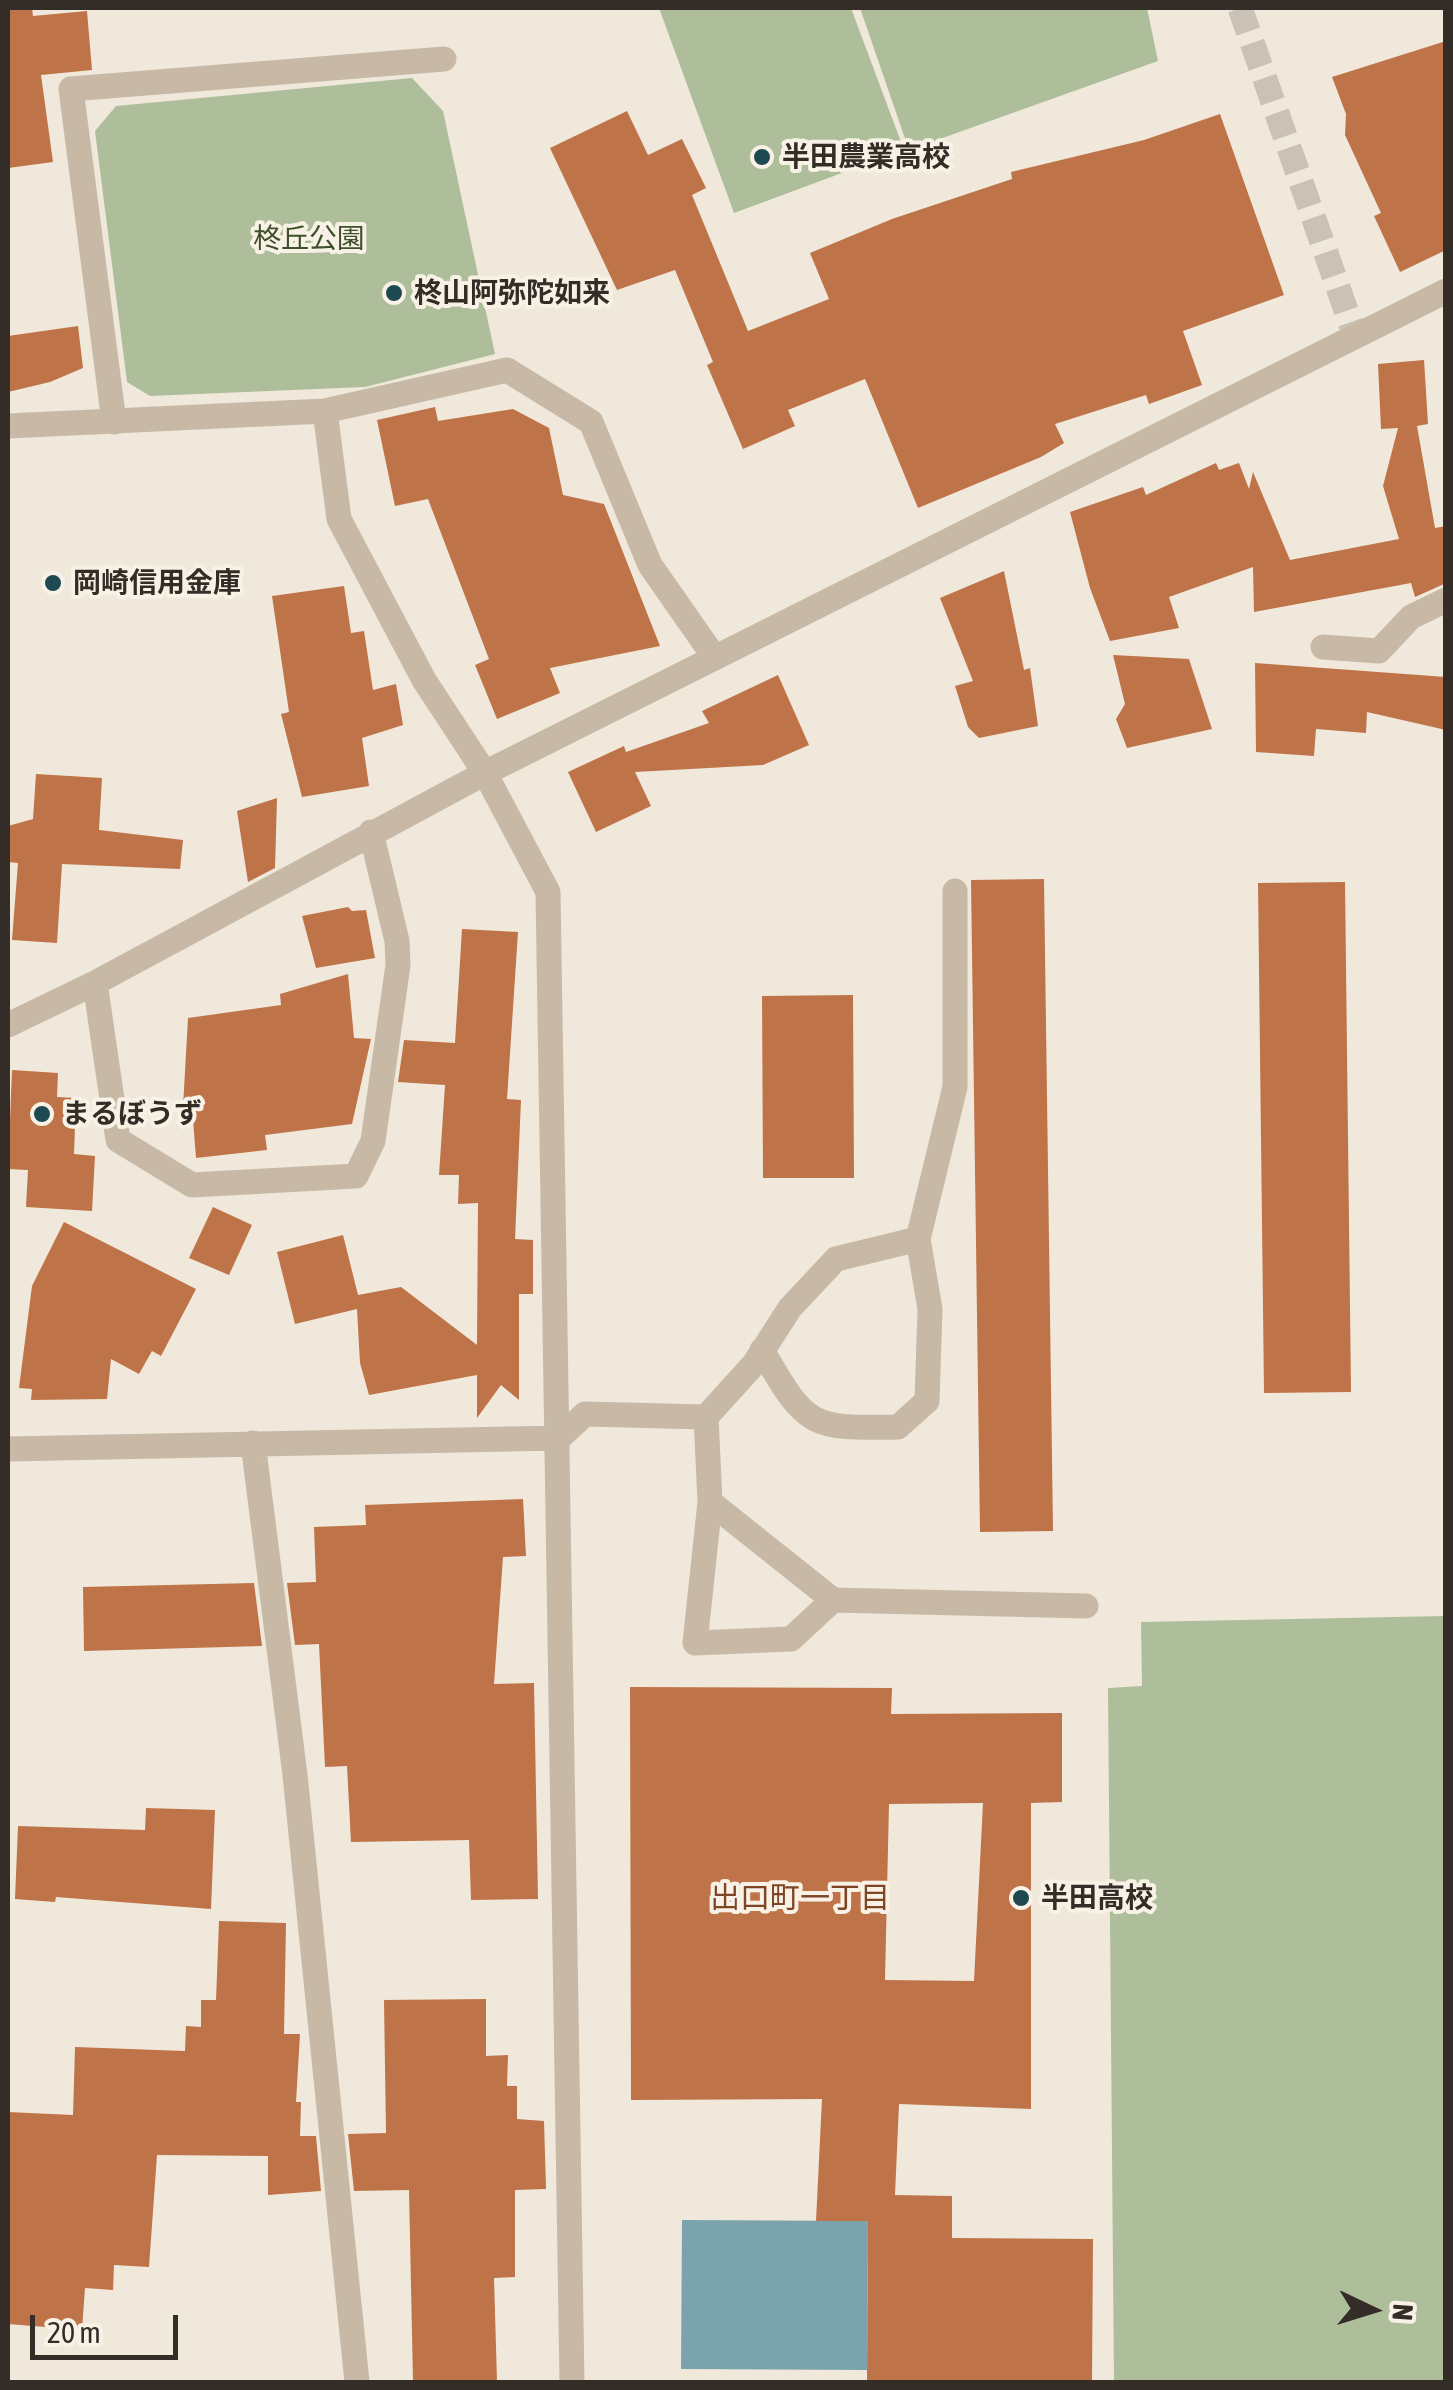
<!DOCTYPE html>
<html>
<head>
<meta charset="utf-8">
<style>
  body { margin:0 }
  #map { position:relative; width:1453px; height:2390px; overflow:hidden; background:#f0e8da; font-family:"Asap Condensed",sans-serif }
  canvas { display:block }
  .frame { position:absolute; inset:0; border:10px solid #332c27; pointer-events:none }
  .north { position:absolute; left:1323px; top:2260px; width:100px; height:100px; -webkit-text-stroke:8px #f8f1e5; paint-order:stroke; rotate:94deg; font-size:28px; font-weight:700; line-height:40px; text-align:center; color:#332c27 }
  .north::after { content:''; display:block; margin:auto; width:35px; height:45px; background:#332c27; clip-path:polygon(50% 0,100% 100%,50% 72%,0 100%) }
  .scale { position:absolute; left:30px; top:2315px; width:148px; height:45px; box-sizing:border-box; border:5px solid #332c27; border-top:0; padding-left:12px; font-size:30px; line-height:35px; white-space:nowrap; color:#332c27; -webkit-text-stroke:8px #f8f1e5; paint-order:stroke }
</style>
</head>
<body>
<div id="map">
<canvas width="1453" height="2390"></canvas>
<div class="frame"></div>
<div class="north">N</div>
<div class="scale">20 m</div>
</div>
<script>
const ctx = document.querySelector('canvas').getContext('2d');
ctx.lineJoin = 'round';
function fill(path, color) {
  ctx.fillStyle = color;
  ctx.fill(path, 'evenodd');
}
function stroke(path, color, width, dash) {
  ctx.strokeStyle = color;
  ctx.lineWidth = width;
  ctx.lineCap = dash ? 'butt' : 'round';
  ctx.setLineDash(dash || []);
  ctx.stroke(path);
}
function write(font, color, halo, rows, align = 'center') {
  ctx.font = font + ' "Asap Condensed","Noto Sans JP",sans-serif';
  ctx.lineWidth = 8;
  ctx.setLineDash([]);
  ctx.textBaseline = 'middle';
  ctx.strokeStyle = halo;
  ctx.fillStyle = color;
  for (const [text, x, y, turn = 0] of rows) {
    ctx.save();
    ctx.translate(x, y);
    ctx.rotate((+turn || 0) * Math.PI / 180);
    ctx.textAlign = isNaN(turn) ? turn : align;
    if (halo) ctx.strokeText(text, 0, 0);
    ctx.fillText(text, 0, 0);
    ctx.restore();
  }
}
fill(new Path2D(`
  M659,8h192l53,142 -170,63z
  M860,8h287l11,53 -249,89z
  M412,78l31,33 52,243 -130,33 -215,9 -23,-14 -32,-251 21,-25z
  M1445,1616v766h-331l-6,-694 34,-2 -1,-64z`), '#aebe9b');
fill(new Path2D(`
  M682,2220l186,1 -1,149 -186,-1z`), '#7aa3ab');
fill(new Path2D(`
  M32,8l1,8 54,-5 5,59 -51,5 12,87 -45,6v-158z
  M1446,41v209l-46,22 -26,-56 7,-3 -36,-78 1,-21 -14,-37z
  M627,111l21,44 34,-16 24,49 -14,7 56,136 81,-32 -19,-46 82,-34 120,-40 -1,-7 133,-32 76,-26 64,181 -101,36 19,54 -53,19 -3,-9 -91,29 9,19 -23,14 -123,51 -53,-129 -77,31 7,16 -52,23 -36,-84 6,-3 -38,-92 -58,20 -67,-142z
  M78,326l5,42 -33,14 -42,10v-56z
  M1424,360l4,64 -11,2 18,102 11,-2 -2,58 -29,13 -4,-14 -157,29 -1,-45 -84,30 10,31 -69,13 -20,-53 -20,-76 73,-25 3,8 70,-32 3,7 20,-7 10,26 4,-17 37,88 109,-21 -16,-53 15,-58 -17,1 -3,-65z
  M435,407l3,14 75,-12 36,19 14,67 41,9 56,142 -110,22 10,25 -63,26 -22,-54 14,-6 -61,-160 -33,7 -18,-86z
  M1004,571l20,99 6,-2 8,58 -59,12 -11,-11 -13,-41 18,-5 -33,-83z
  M344,586l7,47 13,-2 9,59 23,-6 7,41 -41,13 7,48 -67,11 -21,-83 8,-2 -17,-116z
  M1113,655l76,4 23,70 -85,19 -11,-29 9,-15z
  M1255,663l191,14v53l-79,-18 -1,21 -50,-4 -2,27 -58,-4z
  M778,675l31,70 -46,20 -128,7 16,34 -55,26 -28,-60 56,-26 2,6 83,-29 -7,-12z
  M36,774l66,4 -3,52 84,10 -3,29 -118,-5 -5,79 -45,-3 6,-77 -10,-1v-36l25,-7z
  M277,798l-2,70 -27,14 -11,-71z
  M1044,879l9,652 -73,1 -9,-652z
  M1345,882l6,510 -87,1 -6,-510z
  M348,907l4,4 14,-1 9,48 -59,10 -14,-52z
  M462,929l56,3 -11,167 14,1 -6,139 18,1v54h-14v106l-18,-15 -24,33v-43l-108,20 -9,-32 -3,-54 -62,15 -18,-72 66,-17 15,60 43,-8 76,58 1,-142 -20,1 1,-29h-20l6,-90 -47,-3 6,-42 51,3z
  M348,974l6,64 17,1 -19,85 -87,11 2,15 -71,8 -4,-51h-9l5,-89 93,-13 -1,-11z
  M853,995l1,183h-91l-1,-182z
  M12,1070l46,3 -1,24 19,1 -2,56 21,2 -3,55 -66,-4 2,-37 -20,-1z
  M213,1207l39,18 -23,50 -40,-17z
  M64,1222l132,67 -35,67 -9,-5 -13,23 -28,-15 -4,40 -76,1 1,-11 -13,-1 13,-102z
  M523,1499l3,57 -23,1 -9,127 40,-1 4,216 -67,1 -2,-60 -118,2 -4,-76 -22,1 -6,-123 -24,1 -8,-62 29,-1 -2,-55 52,-2 -1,-20z
  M254,1583l8,63 -178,5 -1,-64z
  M630,1687l262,1 -1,26 171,-1v89l-31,1v306l-132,-5 -4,91 57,1v42l141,1 -1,143h-225l1,-161h-52l6,-122 -191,1zM983,1803l-9,178 -89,-1 4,-176z
  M146,1808l69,2 -4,99 -155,-12 -1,5 -40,-3 3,-73 127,4z
  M219,1921l67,2 -2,111h16l-4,68h5l-1,34h16l5,55 -53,4v-39l-111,-1 -8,112 -35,-2 -1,25 -28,-2 -3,42 -74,-6v-212l65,3 2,-68 110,4 1,-25 15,1v-27h15z
  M486,1999v57l22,-1 -1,31h10v33l27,2 2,68 -31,1v87l-21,1 3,104h-84l-4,-192 -55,1 -6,-57 38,-1 -2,-133z`), '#bf7348');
stroke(new Path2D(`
  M1240,8l115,328`), '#cac2b6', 25, [25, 12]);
stroke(new Path2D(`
  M325,411l14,108 85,161 61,93 63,119 24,1490
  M114,422l-43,-333 373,-30
  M8,426l317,-15 182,-41 84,52 59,143 65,93
  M1323,647l56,4 32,-34 35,-17
  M95,983l23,157 74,45 164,-9 17,-35 25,-176 -1,-24 -26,-109
  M8,1025l87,-42 390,-210 961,-482
  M762,1350c44,77 48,79 136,77l29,-26 3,-92 -12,-70
  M706,1417l4,85 -15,141 96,-4 42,-39 253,6
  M253,1443l42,332 62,607
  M8,1449l551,-11 26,-24 121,3 48,-53 36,-56 46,-49 82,-20 37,-152v-196
  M710,1502l123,98`), '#c7b9a6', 25);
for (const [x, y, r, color] of [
  [762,157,10,"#1f4952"],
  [394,293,10,"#1f4952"],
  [53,583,10,"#1f4952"],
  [42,1114,10,"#1f4952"],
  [1021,1898,10,"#1f4952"]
]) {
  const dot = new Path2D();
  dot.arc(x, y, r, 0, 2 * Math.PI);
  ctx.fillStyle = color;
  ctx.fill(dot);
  stroke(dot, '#f8f1e5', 4);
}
write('bold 28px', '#332c27', '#f8f1e5', [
  ["半田農業高校",782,157],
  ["柊山阿弥陀如来",414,293],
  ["岡崎信用金庫",73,583],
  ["まるぼうず",62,1114],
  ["半田高校",1041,1898]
], 'left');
write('28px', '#3f502c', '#f8f1e5', [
  ["柊丘公園",309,239]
]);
write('30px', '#7e4424', '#f8f1e5', [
  ["出口町一丁目",800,1899]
]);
</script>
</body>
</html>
